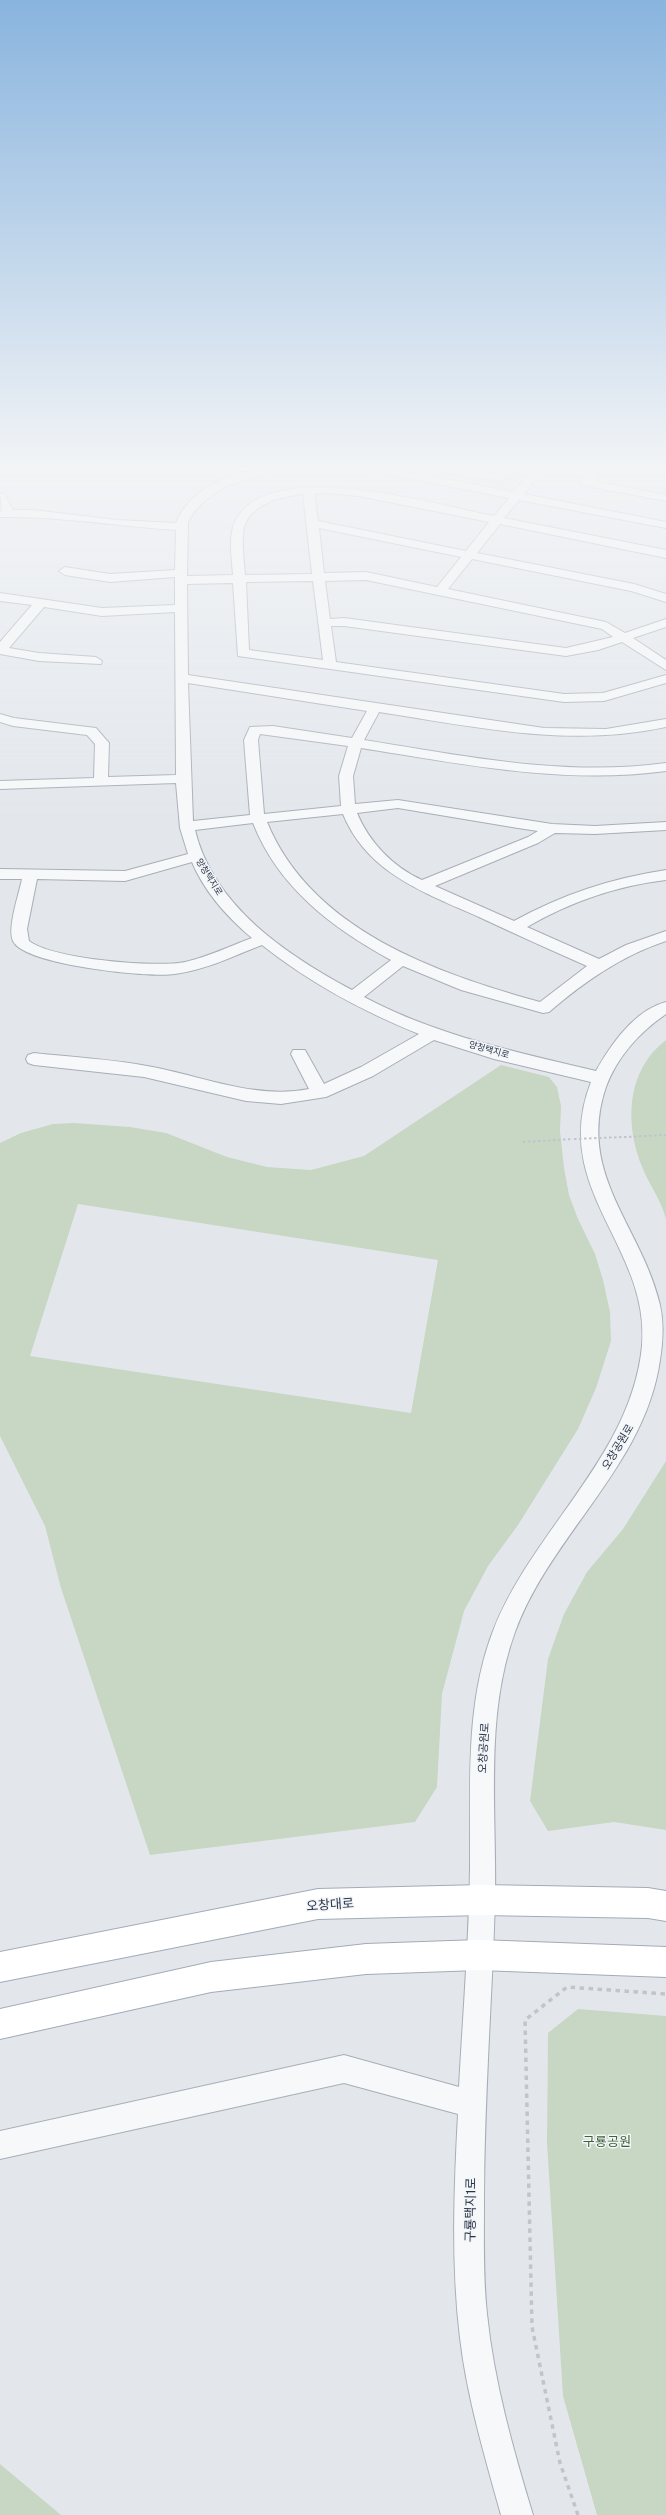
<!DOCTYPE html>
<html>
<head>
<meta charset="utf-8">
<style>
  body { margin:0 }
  canvas { display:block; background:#e3e7ec }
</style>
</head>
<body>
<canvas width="666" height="2515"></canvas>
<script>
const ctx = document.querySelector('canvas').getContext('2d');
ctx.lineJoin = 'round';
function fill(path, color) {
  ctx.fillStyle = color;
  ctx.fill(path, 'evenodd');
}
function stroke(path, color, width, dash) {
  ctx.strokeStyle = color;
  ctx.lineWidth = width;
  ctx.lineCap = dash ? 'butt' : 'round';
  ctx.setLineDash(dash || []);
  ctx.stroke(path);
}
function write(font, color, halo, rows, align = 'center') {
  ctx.font = font + ' "Public Sans","Noto Sans KR",sans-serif';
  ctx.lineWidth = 3;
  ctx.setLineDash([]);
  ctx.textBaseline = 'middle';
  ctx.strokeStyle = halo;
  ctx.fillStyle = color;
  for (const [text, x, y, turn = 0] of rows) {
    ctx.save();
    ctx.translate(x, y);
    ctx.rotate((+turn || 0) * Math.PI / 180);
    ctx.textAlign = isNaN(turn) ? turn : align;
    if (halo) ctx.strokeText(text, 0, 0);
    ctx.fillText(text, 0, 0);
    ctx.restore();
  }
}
fill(new Path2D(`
  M395,468h129l-11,14 -13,3z`), '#d1d6de');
fill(new Path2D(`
  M666,1040v179c-5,-19 -16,-33 -23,-50 -19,-44 -17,-99 23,-129z
  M501,1065l48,12 8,10 4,19 -1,25 4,37 5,27 9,24 17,35 8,26 7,32 1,29 -15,47 -18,41 -60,96 -30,41 -24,45 -22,83 -5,93 -22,35 -265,33 -89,-267 -16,-62 -45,-90v-293l21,-10 32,-9 21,-1 56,4 36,6 61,24 40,10 44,3 53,-14zM78,1204l360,56 -27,153 -381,-57z
  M666,1461v369l-52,-8 -66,9 -18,-30 18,-142 16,-45 23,-42 36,-43z
  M578,2009l88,7v499h-69l-34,-119 -16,-253 1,-110z
  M0,2464l61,51h-61z`), '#c8d6c4');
const minor = new Path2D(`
  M261,468h22l-57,18 -23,16 -9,10 -6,10 -1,54 46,-1c-1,-18 -6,-43 5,-59 40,-58 198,-11 256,0l15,-18 -139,-27 -5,-3h21l128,24 19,-24h11l-20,26 142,28v6l-147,-28 -15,18 162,32v8l-166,-34 -23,29 157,31 32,10v8l-35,-11 -159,-32 -24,30 158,33 19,11 41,-14v8l-33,11 33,22v10l-44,-28 -24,8 -32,6 -222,-30h-13l5,36 228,32 39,-1 63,-18v8l-62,18 -40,1 -326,-46 -5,-73 -46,1 1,91 356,53 62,1 60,-10v8c-97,21 -190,0 -287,-15l-15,28c101,16 200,37 302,23v8c-103,14 -204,-7 -305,-23l-8,28 2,28 43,-4 154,24 43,2 71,-4v8l-71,4 -40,-1 -17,10 -103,43 79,35c47,-26 98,-43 152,-51v10c-50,6 -96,22 -139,47l72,32 27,-14 40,-14v10c-45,15 -82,41 -117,71l-6,1 -82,-23 -58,-24 -39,31c73,39 153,55 232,74 15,-27 39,-61 70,-69v12c-26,18 -49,43 -60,73 -30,87 36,140 54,218 4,18 3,37 0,55 -15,106 -109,174 -145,272 -31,85 -18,180 -20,268 -3,101 -11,201 -11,302 0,37 -1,75 3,112 7,68 26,135 46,201h-32c-16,-58 -34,-117 -41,-177 -9,-74 -6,-150 -2,-224l-114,-31 -344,76v-28l344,-76 115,32c4,-73 10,-146 11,-219 1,-78 -6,-162 23,-237 39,-101 138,-174 149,-285 9,-99 -93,-157 -51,-264l-97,-23 -60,-19 -61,36 -47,21 -45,7 -35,-3 -102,-24 -110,-12 -6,-2 -2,-4 2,-4 6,-2c37,4 76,6 113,13 53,9 108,34 162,23l-18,-35 2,-4h12l19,34 37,-17 58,-33c-57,-23 -109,-51 -157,-89 -29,11 -56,25 -87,29 -26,4 -151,-9 -162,-33 -6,-13 6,-47 9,-62h-22v-10l125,2 63,-17 -8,-26 -4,-45 -176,6v-8l94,-3 1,-34 -8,-9 -74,-9 -13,-4v-8l14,4 82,10 13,15 -1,34 68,-2 -1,-163 -73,4 -58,-9 -35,41 30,5 57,4 6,4 -1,3 -62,-3 -39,-7v-12l32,-37 -32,-4v-8l102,15 73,-3v-28l-65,5 -45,-7 -6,-4 6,-4 45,7 65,-4 1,-40c-59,-4 -117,-14 -176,-13v-6h2l-2,-18 4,1 9,16h20l84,10 59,3c13,-34 52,-48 85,-55zM326,493l33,3 130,26 -23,29 -148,-30 -4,-27zM303,494l9,80 -67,1c-1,-13 -3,-28 -2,-41 2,-29 36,-37 60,-40zM319,528l142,29 -24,30 -71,-15 -42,1zM366,580l236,49 11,8 -47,11 -222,-30 -14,1 -5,-38zM313,581l10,79 -74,-10 -3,-68zM188,683l179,28 -15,27 -79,-12 -23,1 -6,13 6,75 -57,6zM260,734l88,12 -9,30 2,30 -77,8 -6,-74zM398,808l120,20 20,3 -10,6 -106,43c-29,-13 -53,-38 -65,-67zM343,814c24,59 82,79 136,103 36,17 72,33 108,49l-47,36c-104,-29 -229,-72 -273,-180zM253,823c25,64 79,105 138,137l-39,30c-65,-35 -139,-84 -157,-160zM192,862c12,29 36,56 60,76 -22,8 -44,19 -67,24 -29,6 -133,-3 -156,-21l-2,-12 10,-50 88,2z
  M436,468h23l37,6 5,-6h11l-9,12 -4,1 -58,-10z
  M592,468h10l-9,13 73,14v6l-84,-16 -2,-2z`);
const major = new Path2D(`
  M482,1885l166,3 18,3v30l-18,-3 -166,-3 -164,4 -318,63v-30l318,-63z
  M479,1940l187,7v30l-187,-7 -113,4 -155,18 -211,47v-30l211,-47 155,-18z`);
stroke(minor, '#a8aeb7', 2);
stroke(major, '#a2abb9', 2);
stroke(new Path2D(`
  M624,1137l42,-2
  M523,1142l50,-3`), '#c1c5cb', 2, [2.5, 2.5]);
stroke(new Path2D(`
  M578,2515l-18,-52 -28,-136 -7,-307 42,-33 99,7`), '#c1c5cb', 3.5, [4.5, 4.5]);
fill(minor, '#f6f8fa');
fill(major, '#fff');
stroke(new Path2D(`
  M574,1139l50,-2`), '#c1c5cb', 2, [2.5, 2.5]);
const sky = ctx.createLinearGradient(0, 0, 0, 820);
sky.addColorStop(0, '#89b4de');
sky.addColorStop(0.57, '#f2f4f6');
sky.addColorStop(1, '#f2f4f600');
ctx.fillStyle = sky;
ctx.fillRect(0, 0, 666, 820);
write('9px', '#2a3446', '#f3f6f9', [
  ["양청택지로",209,877,58],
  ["양청택지로",489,1050,16]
]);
write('11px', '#2a3446', '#f3f6f9', [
  ["오창공원로",618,1447,-59],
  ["오창공원로",484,1748,-87]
]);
write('13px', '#2a3446', '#f3f6f9', [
  ["오창대로",330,1905,-4],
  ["구룡택지1로",471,2210,-89]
]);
write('13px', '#3e6236', '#f3f6f9', [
  ["구룡공원",607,2142]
]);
</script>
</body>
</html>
